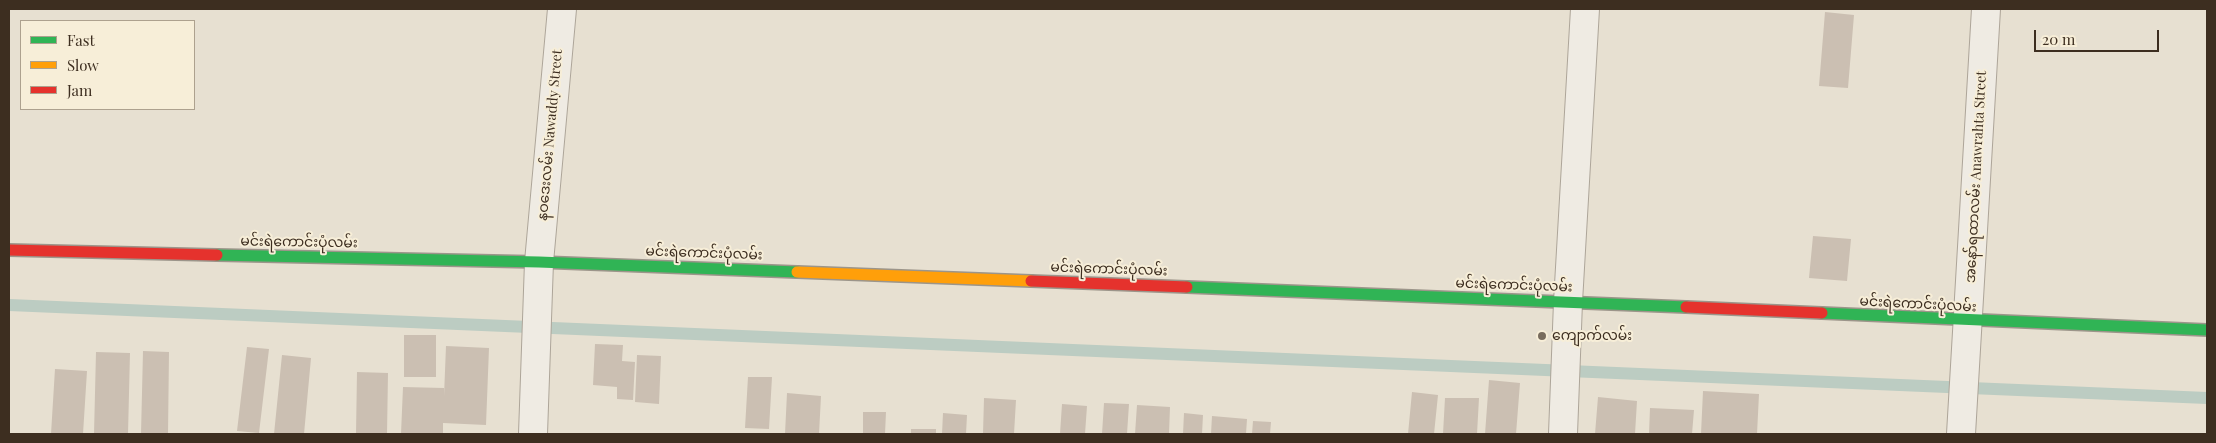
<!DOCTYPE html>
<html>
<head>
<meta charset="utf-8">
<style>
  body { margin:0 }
  #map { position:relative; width:2216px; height:443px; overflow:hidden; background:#e7e0d1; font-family:"Playfair Display",serif }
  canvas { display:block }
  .frame { position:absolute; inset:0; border:10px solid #3d2e20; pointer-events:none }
  .legend { position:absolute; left:20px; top:20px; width:175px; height:90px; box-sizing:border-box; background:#f7eed8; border:1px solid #ada18e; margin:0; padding:6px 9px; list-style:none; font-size:15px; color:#3d2e20 }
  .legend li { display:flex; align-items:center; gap:10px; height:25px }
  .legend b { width:25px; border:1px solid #ada18e }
  .scale { position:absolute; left:2034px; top:30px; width:125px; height:22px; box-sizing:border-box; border:2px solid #3d2e20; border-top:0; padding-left:6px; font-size:15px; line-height:18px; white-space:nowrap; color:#3d2e20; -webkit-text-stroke:4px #f7eed8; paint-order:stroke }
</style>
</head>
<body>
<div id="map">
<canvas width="2216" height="443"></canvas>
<div class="frame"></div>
<ul class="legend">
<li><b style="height:6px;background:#30b455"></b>Fast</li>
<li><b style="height:6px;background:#ff9f0a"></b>Slow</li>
<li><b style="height:6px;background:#e5322d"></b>Jam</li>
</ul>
<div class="scale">20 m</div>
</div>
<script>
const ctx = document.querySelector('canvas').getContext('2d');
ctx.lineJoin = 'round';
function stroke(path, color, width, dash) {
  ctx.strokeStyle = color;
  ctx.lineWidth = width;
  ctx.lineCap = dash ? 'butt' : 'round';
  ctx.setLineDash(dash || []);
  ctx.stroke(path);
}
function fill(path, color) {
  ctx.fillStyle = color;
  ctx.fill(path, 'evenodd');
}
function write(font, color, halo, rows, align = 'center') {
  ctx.font = font + ' "Playfair Display","Noto Sans Myanmar",serif';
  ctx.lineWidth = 4;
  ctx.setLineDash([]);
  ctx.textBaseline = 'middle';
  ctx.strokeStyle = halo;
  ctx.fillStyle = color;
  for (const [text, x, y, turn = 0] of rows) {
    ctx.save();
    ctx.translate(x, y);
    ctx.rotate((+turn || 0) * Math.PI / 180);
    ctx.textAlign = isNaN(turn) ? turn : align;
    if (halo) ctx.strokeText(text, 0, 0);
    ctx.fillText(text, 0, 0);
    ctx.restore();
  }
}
stroke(new Path2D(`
  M9,305l2198,93`), '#bcccc2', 12);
fill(new Path2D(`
  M1825,12l29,3 -6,73 -29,-2z
  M1813,236l38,3 -4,42 -38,-3z
  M404,335h32v42h-32z
  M595,344l28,1 -1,16 13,1 -2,38 -16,-1v-12l-24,-2z
  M446,346l43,2 -3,77 -43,-2v11h-42l2,-47 41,1v8z
  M247,347l22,2 -10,84 -22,-2z
  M143,351l26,1 -1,82h-27z
  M96,352l34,1 -2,81h-34z
  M282,355l29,3 -7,76h-30z
  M637,355l24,1 -2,48 -24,-2z
  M55,369l32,2 -4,63h-32z
  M357,372l31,1 -1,61h-31z
  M748,377h24l-3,52 -24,-1z
  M1489,380l31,3 -4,51h-31z
  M1703,391l56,3 -2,40h-56z
  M1412,392l26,3 -4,39h-26z
  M787,393l34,3 -2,38h-34z
  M1598,397l39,4 -2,33h-40z
  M984,398l32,2 -2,34h-31z
  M1445,398h34l-2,36h-34z
  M1104,403l25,1 -2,30h-25z
  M1062,404l25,2 -2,28h-25z
  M1137,405l33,2 -1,27h-34z
  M1650,408l44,2 -2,24h-43z
  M863,412h23l-1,22h-22z
  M943,413l24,2 -1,19h-24z
  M1184,413l19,2 -1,19h-19z
  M1212,416l35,3 -1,15h-35z
  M1253,421l18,1 -1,12h-18z
  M911,429h25v5h-25z`), '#cbbfb2');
const street = new Path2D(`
  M533,434l6,-172 23,-253
  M1563,434l5,-132 17,-293
  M1961,434l25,-425`);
const fast = new Path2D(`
  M217,255l322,7 258,10
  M1187,287l499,20
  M1822,313l385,17`);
const slow = new Path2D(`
  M797,272l234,9`);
const jam = new Path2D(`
  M9,250l208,5
  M1031,281l156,6
  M1686,307l136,6`);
stroke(street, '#ada599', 30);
stroke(fast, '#9c958a', 14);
stroke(slow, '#9c958a', 14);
stroke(jam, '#9c958a', 14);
stroke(street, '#efebe3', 28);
stroke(fast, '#30b455', 11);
stroke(slow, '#ff9f0a', 11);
stroke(jam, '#e5322d', 11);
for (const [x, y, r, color] of [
  [1542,336,5,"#786c5e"]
]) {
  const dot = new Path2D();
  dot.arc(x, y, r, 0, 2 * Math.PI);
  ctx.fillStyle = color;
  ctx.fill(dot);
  stroke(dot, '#f7eed8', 2);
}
write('14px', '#3d2e20', '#f7eed8', [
  ["နဝဒေးလမ်း Nawaddy Street",550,135,-85],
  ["အနော်ရထာလမ်း Anawrahta Street",1976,177,-87],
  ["မင်းရဲကောင်းပုံလမ်း",299,242,1],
  ["မင်းရဲကောင်းပုံလမ်း",704,253,2],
  ["မင်းရဲကောင်းပုံလမ်း",1109,269,2],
  ["မင်းရဲကောင်းပုံလမ်း",1514,285,2],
  ["မင်းရဲကောင်းပုံလမ်း",1918,304,3]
]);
write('14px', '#3d2e20', '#f7eed8', [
  ["ကျောက်လမ်း",1552,336]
], 'left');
</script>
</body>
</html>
